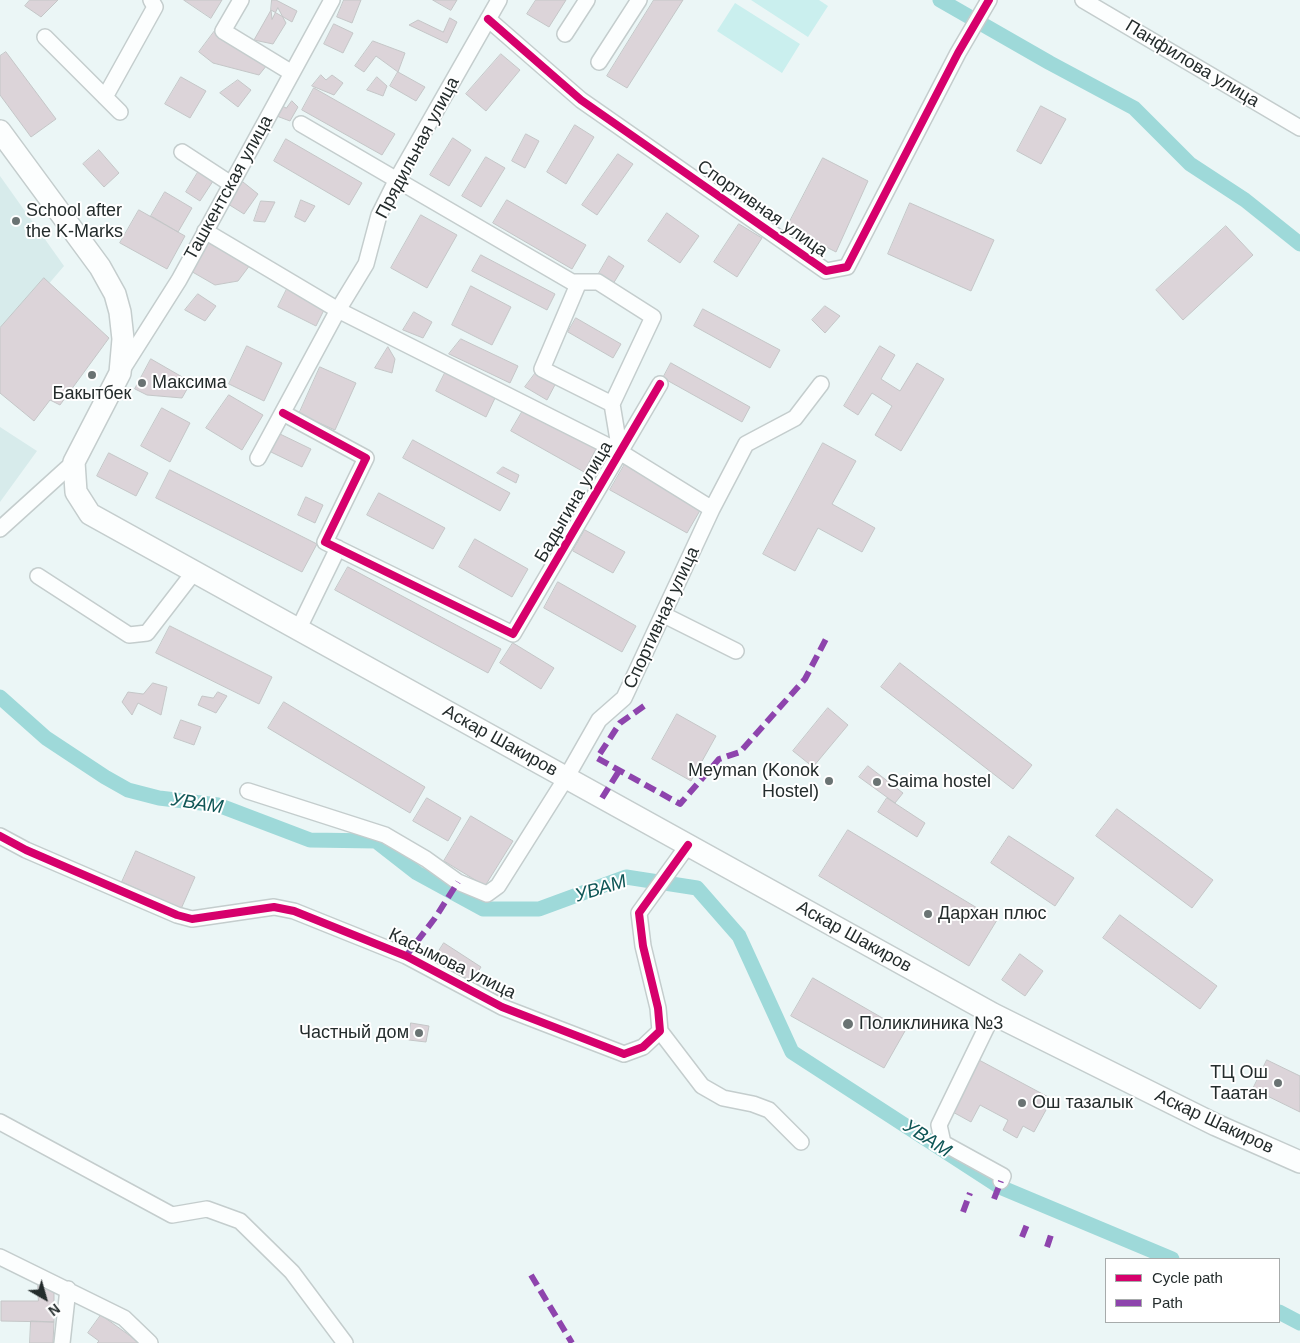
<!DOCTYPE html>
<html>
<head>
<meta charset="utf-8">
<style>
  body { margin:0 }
  #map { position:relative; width:1300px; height:1343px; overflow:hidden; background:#ebf6f6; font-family:Helvetica,sans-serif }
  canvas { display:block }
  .legend { position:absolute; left:1105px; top:1258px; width:175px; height:65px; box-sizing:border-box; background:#fff; border:1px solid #a7abab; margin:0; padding:6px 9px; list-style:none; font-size:15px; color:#242c2c }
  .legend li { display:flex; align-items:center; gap:10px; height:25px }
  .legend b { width:25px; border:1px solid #a7abab }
  .north { position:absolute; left:20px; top:1273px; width:50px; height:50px; -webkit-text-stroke:4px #fff; paint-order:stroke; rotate:142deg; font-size:14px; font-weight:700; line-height:20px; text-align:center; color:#242c2c }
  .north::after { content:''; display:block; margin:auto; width:18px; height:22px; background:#242c2c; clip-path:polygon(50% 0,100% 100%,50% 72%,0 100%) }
</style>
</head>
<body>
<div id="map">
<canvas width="1300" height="1343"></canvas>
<ul class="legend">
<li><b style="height:6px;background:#d6006c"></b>Cycle path</li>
<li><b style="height:6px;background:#8e44ad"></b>Path</li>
</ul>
<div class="north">N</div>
</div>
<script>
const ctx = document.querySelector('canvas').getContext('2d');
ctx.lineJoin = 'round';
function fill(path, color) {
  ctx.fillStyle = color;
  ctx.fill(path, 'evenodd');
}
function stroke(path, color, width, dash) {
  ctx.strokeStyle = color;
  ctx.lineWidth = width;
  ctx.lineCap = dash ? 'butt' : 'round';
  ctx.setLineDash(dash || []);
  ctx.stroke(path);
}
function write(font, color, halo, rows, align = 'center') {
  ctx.font = font + ' Helvetica,sans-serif';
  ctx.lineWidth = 4;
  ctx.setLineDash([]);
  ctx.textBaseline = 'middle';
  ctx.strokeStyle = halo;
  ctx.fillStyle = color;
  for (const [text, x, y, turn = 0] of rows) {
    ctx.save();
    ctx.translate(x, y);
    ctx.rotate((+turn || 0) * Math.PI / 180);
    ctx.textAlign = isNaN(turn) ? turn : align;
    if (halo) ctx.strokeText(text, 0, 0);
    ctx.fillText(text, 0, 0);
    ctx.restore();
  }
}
fill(new Path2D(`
  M0,176l64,90 -64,75z
  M0,427l37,24 -37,51z`), '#d7ebeb');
fill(new Path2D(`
  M751,0h68l9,6 -20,31z
  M735,3l65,41 -18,29 -65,-42z`), '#caefee');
stroke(new Path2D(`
  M940,0l110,63 84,45 56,56 55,36 55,44
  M0,697l46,41 59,39 23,13 31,8 59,7 92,35 66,1 41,32 66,36h56l87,-32 71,11 42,48 53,116 208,135 172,72
  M1279,1312l21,11`), '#9ed9d9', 15);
const building = new Path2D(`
  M30,0h28l-17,17 -16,-11z
  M184,0h38l-11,18z
  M272,0h4l21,11 -5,11 -21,-12z
  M344,0h17l-9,23 -15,-6z
  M433,0h24l-6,10z
  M536,0h30l-17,27 -22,-13z
  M654,0h29l-56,88 -20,-12z
  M278,8l8,15 -13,21 -19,-4 17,-30 1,9z
  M450,18l7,4 -10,21 -38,-18 9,-5 25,12z
  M334,24l19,9 -10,20 -19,-9z
  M217,28l50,37 -8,10 -46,-12 -14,-11z
  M373,41l32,12 -7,19 -22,-16 -12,16 -9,-6z
  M6,52l50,67 -25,18 -31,-42v-39z
  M501,54l19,16 -34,41 -20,-17z
  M398,72l27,15 -9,14 -26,-15z
  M321,75l5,5 6,-5 11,8 -9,12 -22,-9z
  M181,77l25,14 -16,27 -25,-14z
  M377,77l10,9 -4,10 -16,-6z
  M238,80l13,10 -13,17 -18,-14z
  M314,88l81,46 -13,21 -80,-45z
  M292,101l6,6 -8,14 -16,-6 5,-11 7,4z
  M1041,106l25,13 -25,45 -24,-13z
  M575,125l19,12 -28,47 -19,-12z
  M526,134l13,7 -14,27 -13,-7z
  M453,138l18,12 -22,36 -19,-11z
  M286,139l76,44 -13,22 -75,-44z
  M99,150l20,23 -15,14 -21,-23z
  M618,154l15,10 -36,51 -15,-10z
  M486,157l19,11 -24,39 -19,-11z
  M823,158l45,23 -32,71 -49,-25z
  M200,169l15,9 -15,23 -14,-9z
  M243,182l15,12 -14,20 -16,-10z
  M165,192l27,16 -14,24 -27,-16z
  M301,200l14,6 -10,16 -10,-5z
  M507,200l79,45 -14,24 -79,-46z
  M261,201l14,1 -10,20 -11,-1z
  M910,203l84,37 -23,51 -83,-37z
  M139,210l46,26 -18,33 -47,-26z
  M667,213l32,23 -19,27 -32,-22z
  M421,215l36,20 -30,53 -36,-20z
  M739,224l23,14 -25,39 -23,-15z
  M1226,226l27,29 -70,65 -27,-30z
  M201,239l49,26 -12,16 -23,4 -26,-15z
  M481,255l74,39 -8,16 -75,-39z
  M609,256l15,10 -11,18 -15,-9z
  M44,278l65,60 -49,67 -10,-5 -16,21 -34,-28v-65z
  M471,286l40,21 -19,38 -40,-20z
  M287,289l38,19 -9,18 -38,-19z
  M198,294l18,12 -11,15 -20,-11z
  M825,306l15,10 -15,17 -13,-13z
  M703,309l77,41 -10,18 -76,-42z
  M414,312l18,10 -9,16 -20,-8z
  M576,318l45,26 -8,14 -45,-26z
  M461,339l57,27 -8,17 -61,-29z
  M247,346l35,17 -18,38 -35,-17z
  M880,346l15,9 -14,24 19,12 17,-28 27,16 -43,72 -26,-16 17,-29 -20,-13 -14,22 -14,-9z
  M388,347l7,12 -3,14 -17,-5z
  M151,359l40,23 -9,16 -35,-3 -12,-6z
  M671,363l79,44 -8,15 -79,-44z
  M320,367l36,16 -21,47 -36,-16z
  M446,371l50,25 -10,21 -50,-26z
  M537,371l20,10 -10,19 -22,-13z
  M229,395l34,20 -21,35 -36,-22z
  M525,407l72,40 -13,25 -73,-41z
  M162,408l28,15 -20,39 -29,-16z
  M280,434l31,15 -9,18 -31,-15z
  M413,440l97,53 -10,18 -97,-53z
  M823,443l33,18 -24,43 43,24 -13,24 -44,-24 -23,43 -32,-17z
  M109,453l39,20 -12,23 -39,-20z
  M625,464l77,43 -15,26 -77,-43z
  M503,467l16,8 -3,8 -19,-10z
  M170,470l147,74 -15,28 -146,-74z
  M379,493l66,35 -12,21 -66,-34z
  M306,497l17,8 -8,18 -17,-8z
  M585,530l40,22 -12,21 -40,-22z
  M475,539l53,30 -16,28 -53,-30z
  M348,567l153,82 -13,24 -153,-83z
  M558,582l78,44 -14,26 -78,-44z
  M170,626l102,51 -13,27 -103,-51z
  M513,643l41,25 -13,21 -41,-26z
  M900,663l132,102 -19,24 -132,-102z
  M153,683l14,4 -6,28 -23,-12 -6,12 -10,-13 6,-10 15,2z
  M218,692l9,4 -11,17 -18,-8 4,-9 11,2z
  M284,702l141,85 -15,26 -142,-85z
  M828,708l20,17 -35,42 -20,-16z
  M677,714l39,22 -25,45 -39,-22z
  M181,720l20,7 -7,18 -20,-7z
  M868,766l35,27 -8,10 -36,-26z
  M427,798l34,20 -13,23 -35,-20z
  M887,798l38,25 -8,14 -39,-25z
  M1117,809l96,71 -21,28 -96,-72z
  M471,816l42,25 -28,45 -41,-25z
  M848,830l149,90 -28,46 -150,-90z
  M1009,836l65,42 -19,28 -64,-43z
  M136,851l59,26 -14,32 -59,-27z
  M1120,915l97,71 -17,23 -97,-71z
  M444,943l37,24 -12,19 -37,-24z
  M1020,954l23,17 -18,25 -23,-16z
  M813,978l92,53 -21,37 -93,-52z
  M411,1023l18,3 -3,16 -17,-2z
  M979,1060l73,39 -18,33 -11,-6 -6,12 -14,-8 5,-10 -28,-15 -9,17 -20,-11z
  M1267,1060l33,16v36l-47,-23z
  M38,1284l16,7v31l-53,-1v-20h37z
  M101,1315l39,28h-43l2,-2 -11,-8z
  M31,1321l23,1 -1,21h-23z`);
fill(building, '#dcd4d9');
stroke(building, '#c4c6c7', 1);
const street = new Path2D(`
  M241,0l-18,31 69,42
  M1083,0l217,128
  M488,19l93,81 245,171 21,-4 111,-214 31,-53
  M565,34l22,-34
  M45,37l75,75
  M599,62l40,-62
  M105,97l50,-90 -4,-7
  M301,124l271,158h26l55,35 -41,87 8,48
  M182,152l49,32
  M205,231l133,79 282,142 92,57
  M579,282l-37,87 70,35
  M122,370l57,-90 153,-280
  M283,413l83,45 -41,84 188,92 147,-250
  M258,458l80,-148 28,-46 13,-49 18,-36 102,-179
  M0,529l74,-67
  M38,576l91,59 18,-2 47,-61
  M664,615l72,36
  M298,630l40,-82
  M248,791l137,44 41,24 32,23 29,12 11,-8 68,-108 33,-58 25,-22 88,-189 34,-65 49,-26 26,-34
  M0,836l26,14 151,65 15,4 82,-12 20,4 112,45 96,51 122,47 19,-7 17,-16 -2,-23 -15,-62 -4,-33 49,-68
  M993,1014l-54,111 4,18 60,33 -2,5
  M660,1031l42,55 21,12 30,6 16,6 32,32
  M0,1122l172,93 35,-6 33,12 52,51 53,71
  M0,1257l124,61 26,25
  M62,1343l6,-54`);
const secondary = new Path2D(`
  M0,131l100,136 15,27 5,18 3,27 -3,34 -46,89 2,30 14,22 903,500 223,111 84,37`);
stroke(street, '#c4cdcd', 18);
stroke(secondary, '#c4cdcd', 24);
stroke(street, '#fcfefe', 15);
stroke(secondary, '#fcfefe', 21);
stroke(new Path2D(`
  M644,706l-24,17 -23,35 83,46 39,-45 21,-7 65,-73 21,-40
  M602,798l17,-27
  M406,956l29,-38 23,-36
  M994,1199l7,-18
  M963,1212l7,-19
  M1022,1237l6,-15
  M1047,1247l5,-15
  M531,1275l41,68`), '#8e44ad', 6, [12, 6]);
stroke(new Path2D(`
  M488,19l93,81 245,171 21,-4 111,-214 31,-53
  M283,413l83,45 -41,84 188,92 147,-250
  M0,836l26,14 151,65 15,4 82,-12 20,4 112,45 96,51 122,47 19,-7 17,-16 -2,-23 -15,-62 -4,-33 49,-68`), '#d6006c', 8);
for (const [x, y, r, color] of [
  [16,221,5,"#6a7373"],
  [92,375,5,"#6a7373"],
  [142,383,5,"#6a7373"],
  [829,781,5,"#6a7373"],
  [877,782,5,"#6a7373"],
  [928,914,5,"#6a7373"],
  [848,1024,6,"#6a7373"],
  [419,1033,5,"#6a7373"],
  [1278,1083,5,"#6a7373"],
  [1022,1103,5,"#6a7373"]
]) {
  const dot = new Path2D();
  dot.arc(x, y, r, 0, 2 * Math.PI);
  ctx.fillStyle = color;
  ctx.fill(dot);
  stroke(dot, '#fff', 2);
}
write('18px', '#242c2c', '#fff', [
  ["Панфилова улица",1192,64,31],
  ["Прядильная улица",418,148,-62],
  ["Ташкентская улица",229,188,-61],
  ["Спортивная улица",762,209,35],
  ["Бадыгина улица",574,502,-60],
  ["Спортивная улица",662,618,-65],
  ["Аскар Шакиров",500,741,29],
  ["Аскар Шакиров",854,937,29],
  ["Касымова улица",452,964,26],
  ["Аскар Шакиров",1214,1122,25]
]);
write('18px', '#242c2c', '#fff', [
  ["School after",26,211],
  ["the K-Marks",26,232],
  ["Максима",152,383],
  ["Бакытбек",92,394,"center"],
  ["Meyman (Konok",819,771,"right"],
  ["Hostel)",819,792,"right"],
  ["Saima hostel",887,782],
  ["Дархан плюс",938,914],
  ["Поликлиника №3",859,1024],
  ["Частный дом",409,1033,"right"],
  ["ТЦ Ош",1268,1073,"right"],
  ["Таатан",1268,1094,"right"],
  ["Ош тазалык",1032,1103]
], 'left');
write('italic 19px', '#0f5656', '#fff', [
  ["УВАМ",197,804,9],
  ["УВАМ",601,889,-17],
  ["УВАМ",927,1139,33]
]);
</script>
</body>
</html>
